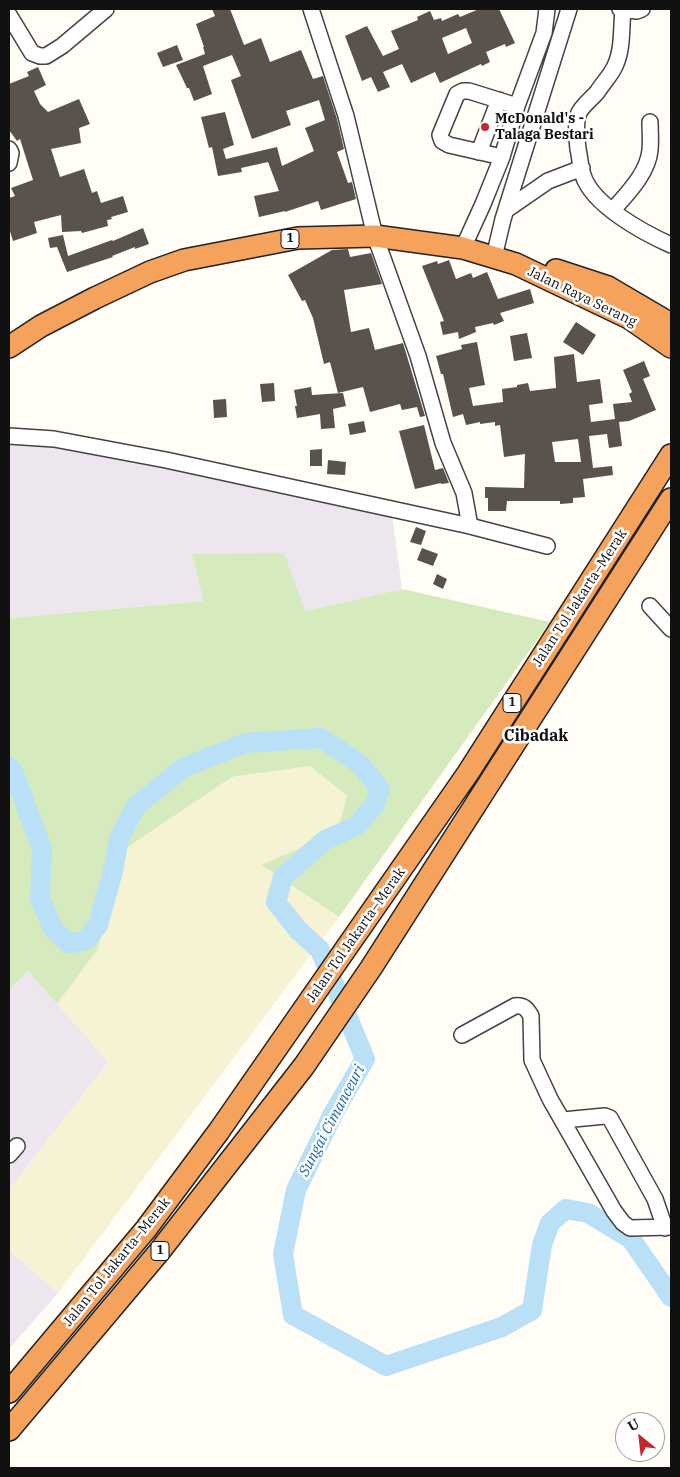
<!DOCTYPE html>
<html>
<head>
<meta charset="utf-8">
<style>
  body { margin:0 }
  #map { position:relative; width:680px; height:1477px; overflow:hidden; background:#fffdf5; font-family:"IBM Plex Serif",serif }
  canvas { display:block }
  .frame { position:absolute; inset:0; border:10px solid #111; pointer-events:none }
  .north { position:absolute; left:615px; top:1412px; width:50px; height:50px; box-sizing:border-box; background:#fff; border:1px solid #a0a0a0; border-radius:50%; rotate:331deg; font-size:14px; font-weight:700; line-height:20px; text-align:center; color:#111 }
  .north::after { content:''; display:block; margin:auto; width:18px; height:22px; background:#c4262e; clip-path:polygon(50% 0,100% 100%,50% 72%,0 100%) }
</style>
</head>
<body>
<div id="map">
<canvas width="680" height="1477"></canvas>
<div class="frame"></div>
<div class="north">U</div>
</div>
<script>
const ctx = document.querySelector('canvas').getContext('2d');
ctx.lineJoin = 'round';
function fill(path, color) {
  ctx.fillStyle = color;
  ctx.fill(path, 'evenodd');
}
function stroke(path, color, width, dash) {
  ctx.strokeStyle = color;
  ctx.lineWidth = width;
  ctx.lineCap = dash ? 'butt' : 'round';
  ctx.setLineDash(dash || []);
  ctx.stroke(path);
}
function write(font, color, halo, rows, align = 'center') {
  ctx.font = font + ' "IBM Plex Serif",serif';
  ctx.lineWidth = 5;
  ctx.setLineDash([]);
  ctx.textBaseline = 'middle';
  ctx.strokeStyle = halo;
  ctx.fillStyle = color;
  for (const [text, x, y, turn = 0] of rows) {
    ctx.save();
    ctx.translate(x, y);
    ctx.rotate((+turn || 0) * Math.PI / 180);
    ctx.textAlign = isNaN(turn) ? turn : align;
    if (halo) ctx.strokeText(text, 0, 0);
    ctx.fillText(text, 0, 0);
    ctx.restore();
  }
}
fill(new Path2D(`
  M9,440l99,11 283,56 11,82 -97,22 -113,-57 11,47 -194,17z
  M28,971l81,91 -100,128v-200z
  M9,1250l49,43 -49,56z`), '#eee6ef');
fill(new Path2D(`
  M310,766l37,30 -10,36 -76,33 78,52 -281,376 -49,-43v-60l99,-128 -51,-58 41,-55 21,-96 113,-76z`), '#f6f3d4');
fill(new Path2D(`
  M284,553l21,58 97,-22 148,33 -211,295 -78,-52 76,-33 10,-36 -37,-30 -78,11 -113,76 -21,96 -41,55 -29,-33 -19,19v-372l194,-17 -11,-47z`), '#d5ebbd');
stroke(new Path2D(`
  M9,767l5,7 28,75 -2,49 13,31 16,15 17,-4 12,-15 15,-54 6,-32 17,-33 47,-38 62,-25 76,-5 39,26 20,25 -5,15 -19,22 -31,14 -42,37 -7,25 22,28 22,20 45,109 -31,53 -38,78 -13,64 10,61 93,51 116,-39 30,-17 10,-65 8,-22 16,-14 22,4 43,26 40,58`), '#b9e0f7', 20);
fill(new Path2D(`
  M212,9h18l14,36 17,-7 9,24 31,-12 12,29 10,-3 14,43 7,30 -7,3 11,31 4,-1 4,17 -35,11 -3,-9 -33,11v-1l-26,6 -5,-21 25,-5 -11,-29 -27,6 1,4 -24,4 -6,-29 -3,1 -8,-31 24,-5 9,33 -11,4 3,10 51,-12 5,19 32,-15 -9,-23 20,-8 -6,-20 -33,11 5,14 -39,14 -21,-59 10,-4 -9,-21 -29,11 9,28 -18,7 -5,-13h-2l-11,-23 29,-11 -2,-7h1l-8,-23 19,-8z
  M479,9h20l16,34 -9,4 -1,-3 -19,8 4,10 -8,4 -1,-2 -41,19 -5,-11 -24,11 -9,-19 -19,8 7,15 -12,5 -7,-15 -9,4 -17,-45 22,-10 16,30 16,-7 -8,-18 27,-11 -1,-3 13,-6 4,9 7,-2 1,3 16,-7 2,3zM466,28l6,15 -24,11 -6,-16z
  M177,45l6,15 -20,7 -6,-14z
  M38,67l8,18 -12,6 6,13 8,8 31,-13 11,25 -11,4 2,15 -30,6 9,28 24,-8 8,24 5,-2 4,12 22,-7 5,16 -17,5 1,2 -5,1 1,6 -26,7 -1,-2 -19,1 -1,-17 -27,7 3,11 -24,8 -4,-13v-30l6,-2 -4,-8 22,-8 -13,-41 -3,2 -8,-11v-46l20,-8 -2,-4z
  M143,228l6,16 -14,5v-2l-23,9 1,1 -46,15 -10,-25 -7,1 -2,-10 15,-3 5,21 44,-16 1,1z
  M348,249l2,8 21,-4 11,31 -38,6 7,42 18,-4 6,22 28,-7 22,73 -5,1 -3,-10 -15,3 -2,-6 -30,8 -7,-25 -25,6 -8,-31 -6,2 -11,-46 -8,-18 -3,1 -14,-26 44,-25z
  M449,260l7,19 15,-6 2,5 14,-6 11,27 32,-10 4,14 -34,10 4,8 -10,4 -1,-2 -18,4 1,5 -17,7 -1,-7 -15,3 -3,-13 4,-1 -22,-55 15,-5 1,3z
  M576,322l20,13 -13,20 -20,-13z
  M527,333l5,25 -18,3 -4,-25z
  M477,342l8,43 -16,3 4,18 30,-4 -1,-13 15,-2v-2l11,-2 2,8 26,-3 -2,-31 20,-3 3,28 23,-3 3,24 -14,2 2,17 24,-3 -2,-15 19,-2 -3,-8 3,-2 -9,-22 21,-9 6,15 -7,3 13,31 -27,11 -10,1 3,24 -13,2 -2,-14 -18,2 4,32 19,-2 1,9 -30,4 2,18 -12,1v5l-13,1v-3h-53l-1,10h-18v-13h-3v-11l39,1 1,-34 -21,3 -4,-32 -5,1v-4l-15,2v-2l-14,3 -3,-11 -10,3 -10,-43h-2l-5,-18 26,-7 -1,-4zM578,439l3,23h-26l-3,-20z
  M274,383l1,18 -13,1 -2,-18z
  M311,387l1,8 31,-2 3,13 -13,3 2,19 -14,1 -1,-15 -23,4 -2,-12h2l-3,-16z
  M226,399l1,18 -13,1 -1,-18z
  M364,421l2,11 -16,3 -2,-11z
  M424,425l11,45 8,-2 6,15 -8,1v-1l-26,6 -16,-58z
  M322,449v17h-12v-16z
  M328,460l18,2 -1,13 -18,-1z
  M416,527l10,4 -5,14 -11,-3z
  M422,548l16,6 -5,12 -16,-6z
  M437,574l10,5 -4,10 -10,-5z`), '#5a524d');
const minor = new Path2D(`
  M311,9l35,107 29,120 43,120 25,87 21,50 6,33
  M620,9l17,2 5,-2
  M623,10c-2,19 0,39 -8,56 -4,9 -12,17 -17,25 -6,8 -17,15 -20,24 -3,10 -1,23 0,34 2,8 2,18 5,26 9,30 61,58 88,70
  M9,15l23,38 8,3h6l16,-10 44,-37
  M9,149l2,4 -2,10
  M479,152l20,-52
  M502,157l-53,-12 -7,-4 -2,-6 17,-41 6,-3h6l48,15
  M506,210l42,-29 34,-13
  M613,210c14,-16 35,-37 37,-60 1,-9 0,-19 0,-28
  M463,248l20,-44 19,-47 15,-51 27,-73 3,-24
  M494,257l9,-38 66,-210
  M9,436l45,3 112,21 304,66 77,20
  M650,606l21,23
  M462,1035l53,-29c9,-1 12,3 16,10l1,44 18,39 64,112 9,12 7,5 41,-1
  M563,1120l42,-4 5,2 45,81 10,29
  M9,1155l8,-9`);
const highway = new Path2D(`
  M556,270l52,17 63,37
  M9,347l32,-21 54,-28 55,-26 34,-12 114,-22 77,-2 88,12 53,16 113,54 42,29
  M9,1392l137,-163 73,-98 249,-358 203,-318
  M9,1430l150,-178 145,-186 67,-98 300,-469`);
stroke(minor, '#444', 18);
stroke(highway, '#222', 24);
stroke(minor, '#fff', 15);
stroke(highway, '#f5a25d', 21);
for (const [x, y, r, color] of [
  [485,127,5,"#c4262e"]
]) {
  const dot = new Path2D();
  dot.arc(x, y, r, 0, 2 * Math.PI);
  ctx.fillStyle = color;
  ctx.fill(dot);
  stroke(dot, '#fff', 2);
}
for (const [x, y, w] of [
  [290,239,18],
  [512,703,18],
  [160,1251,18]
]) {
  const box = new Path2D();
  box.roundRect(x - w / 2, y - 9.5, w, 19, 4);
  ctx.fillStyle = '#fff';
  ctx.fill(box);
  stroke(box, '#111', 1);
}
write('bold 12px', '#111', null, [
  ["1",290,239],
  ["1",512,703],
  ["1",160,1251]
]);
write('bold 14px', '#111', '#fff', [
  ["McDonald's -",495,119],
  ["Talaga Bestari",495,135]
], 'left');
write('14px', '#111', '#fff', [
  ["Jalan Raya Serang",582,297,26],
  ["Jalan Tol Jakarta–Merak",580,598,-57],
  ["Jalan Tol Jakarta–Merak",356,935,-55],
  ["Jalan Tol Jakarta–Merak",117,1262,-51]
]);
write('italic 15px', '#1768a6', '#fff', [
  ["Sungai Cimanceuri",332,1121,-62]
]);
write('bold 16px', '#111', '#fff', [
  ["Cibadak",536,736]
]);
</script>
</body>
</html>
